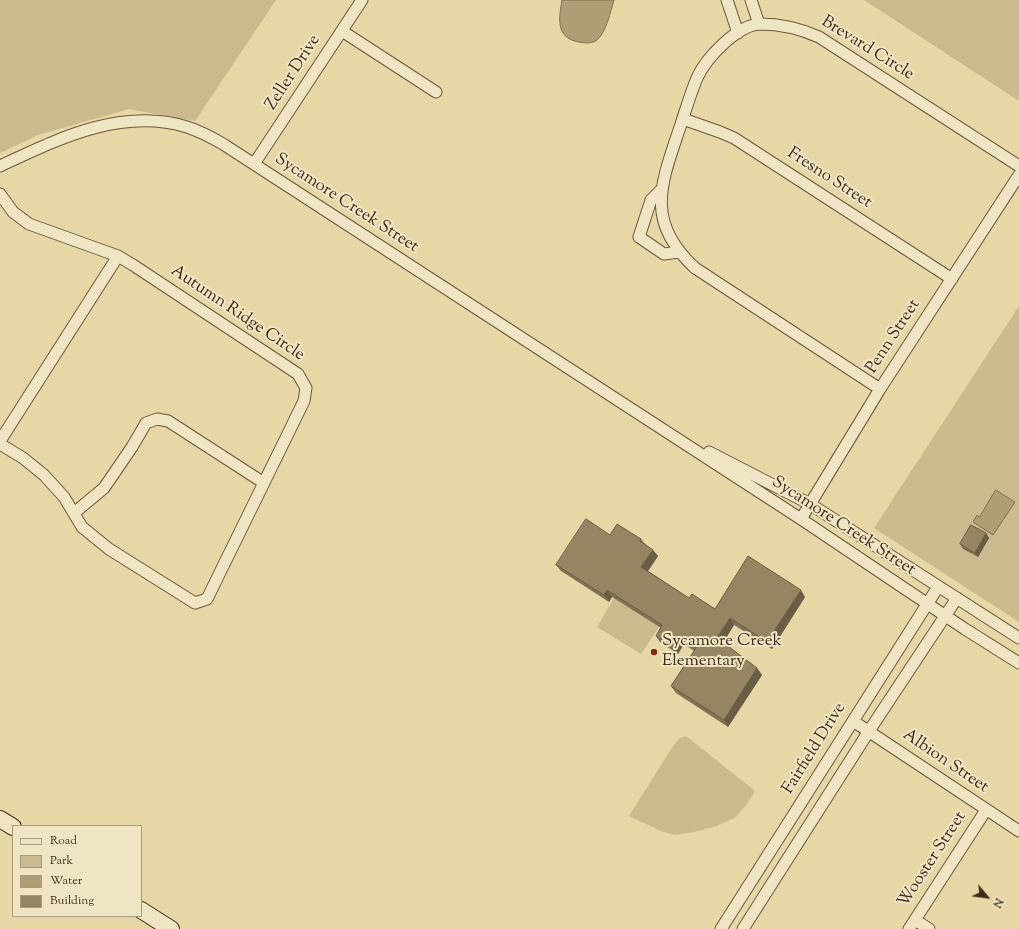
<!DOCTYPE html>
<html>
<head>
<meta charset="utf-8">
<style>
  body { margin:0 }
  #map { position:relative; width:1019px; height:929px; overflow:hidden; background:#e6d7a5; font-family:"Sorts Mill Goudy",serif }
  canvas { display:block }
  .legend { position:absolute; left:12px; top:825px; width:130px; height:92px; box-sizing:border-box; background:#efe5c4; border:1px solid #a99b80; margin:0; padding:5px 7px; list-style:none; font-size:12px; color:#402d19 }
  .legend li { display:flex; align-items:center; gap:8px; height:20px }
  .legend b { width:20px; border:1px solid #a99b80 }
  .north { position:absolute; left:967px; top:877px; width:40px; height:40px; -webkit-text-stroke:3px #efe5c4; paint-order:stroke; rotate:119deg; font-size:11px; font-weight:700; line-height:16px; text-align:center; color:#402d19 }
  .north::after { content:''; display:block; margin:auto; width:14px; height:18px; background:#402d19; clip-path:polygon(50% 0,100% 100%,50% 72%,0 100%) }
</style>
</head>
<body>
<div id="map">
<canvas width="1019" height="929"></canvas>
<ul class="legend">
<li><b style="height:5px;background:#efe5c4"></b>Road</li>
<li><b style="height:11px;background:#caba8d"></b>Park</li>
<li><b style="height:11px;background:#ae9d75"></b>Water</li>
<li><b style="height:11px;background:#968562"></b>Building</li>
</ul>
<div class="north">N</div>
</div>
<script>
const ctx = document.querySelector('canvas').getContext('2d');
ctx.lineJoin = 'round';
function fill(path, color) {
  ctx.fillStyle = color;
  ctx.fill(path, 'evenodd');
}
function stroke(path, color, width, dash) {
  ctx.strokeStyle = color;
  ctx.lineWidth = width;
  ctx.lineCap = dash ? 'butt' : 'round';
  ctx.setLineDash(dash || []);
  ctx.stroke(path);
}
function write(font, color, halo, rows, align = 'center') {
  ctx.font = font + ' "Sorts Mill Goudy",serif';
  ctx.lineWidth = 4;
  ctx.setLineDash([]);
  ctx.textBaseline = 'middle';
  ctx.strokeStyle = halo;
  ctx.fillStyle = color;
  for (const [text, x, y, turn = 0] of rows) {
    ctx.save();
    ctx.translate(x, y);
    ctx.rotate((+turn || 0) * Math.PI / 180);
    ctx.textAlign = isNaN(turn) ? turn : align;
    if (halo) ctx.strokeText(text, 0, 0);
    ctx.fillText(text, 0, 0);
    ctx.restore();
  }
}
fill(new Path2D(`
  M0,0h276l-81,121 -66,-12 -91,26 -38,18z
  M864,0h155v101z
  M1019,306v316l-145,-94z
  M614,598l45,29 -18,27 -44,-27z
  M686,736l69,55 -8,13 -11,13 -19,9 -23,6 -19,3 -14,-4 -32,-15 44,-70 7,-8z`), '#caba8d');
const water = new Path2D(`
  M562,0h52c-3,10 -8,33 -17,40 -5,4 -12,3 -18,2 -24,-4 -20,-24 -17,-42z
  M996,490l19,12 -22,33 -20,-13 4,-7 2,2z`);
fill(water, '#ae9d75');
stroke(water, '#827050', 1);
const minor = new Path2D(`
  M727,0l11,33
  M751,0l8,24
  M342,31l94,61
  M683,119l37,13 14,6 218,141
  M254,164l108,-164
  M0,166c58,-27 121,-59 187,-39 12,4 24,10 36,17l578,375 164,110 54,34
  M661,190l-10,10 -12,37 25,17 15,-2
  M0,194l13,18 16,12 89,32 15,9 165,109 8,14 -2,13 -97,198 -12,4 -86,-54 -27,-22 -18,-30 -20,-22 -21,-17 -23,-14
  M880,389l-185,-121c-52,-48 -33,-86 -14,-144 5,-15 10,-32 16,-46 9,-20 40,-53 63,-54 20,0 41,5 59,13l200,129
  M0,441l118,-185
  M709,452l101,52 209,134
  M74,513l30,-25 28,-41 14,-24 11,-4 11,2 96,62
  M801,519l79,-130 139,-214
  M853,721l166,110
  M915,920l14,9
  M721,929l217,-342
  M743,929l126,-198 88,-133
  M909,929l77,-119`);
const secondary = new Path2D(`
  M0,819l13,8
  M141,910l30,19`);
stroke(minor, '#6a583c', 13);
stroke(secondary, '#402d19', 18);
stroke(minor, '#efe5c4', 11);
stroke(secondary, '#efe5c4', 16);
fill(new Path2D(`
  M986,533l3,5 -11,19 -15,-8 -3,-5z
  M610,535l31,4 4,5 13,12 -10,15 41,27 26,11 90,-12 -33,52 -38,-24 -12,19 35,24 5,7 -34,52 -52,-34 -5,-7 23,-35 -10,-7 -6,10 -18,-12 -4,-6 5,-8 -49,-31 -3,5 -48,-31 -5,-6z`), '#817254');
fill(new Path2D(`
  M986,533l3,5 -11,19 -3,-4z
  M653,550l5,6 -12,18 -5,-7z
  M607,590l5,7 -3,5 -5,-7z
  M801,590l4,7 -33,52 -5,-7z
  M730,618l4,7 -14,23 -5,-7z
  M680,638l4,6 -6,10 -5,-7z
  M757,668l5,7 -34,52 -4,-7z`), '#695d45');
const building = new Path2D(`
  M586,519l24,16 7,-11 24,15 -1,2 13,9 -12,17 48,31 3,-4 23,15 33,-53 53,34 -34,52 -37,-24 -15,23 13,5 29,22 -33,52 -53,-34 25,-38 -16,-10 -7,9 -17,-11 6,-11 -55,-35 -3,5 -48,-30z
  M971,525l15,8 -11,20 -15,-9z`);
fill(building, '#968562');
stroke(building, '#695d45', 1);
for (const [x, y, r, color] of [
  [654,652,4,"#8f2418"]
]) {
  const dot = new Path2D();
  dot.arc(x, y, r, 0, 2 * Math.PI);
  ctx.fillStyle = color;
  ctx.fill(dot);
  stroke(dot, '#efe5c4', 1.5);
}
write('17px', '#402d19', '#efe5c4', [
  ["Brevard Circle",867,49,32],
  ["Zeller Drive",294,73,-57],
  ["Fresno Street",829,179,33],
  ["Sycamore Creek Street",346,204,33],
  ["Autumn Ridge Circle",237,314,34],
  ["Penn Street",894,337,-57],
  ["Sycamore Creek Street",843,527,33],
  ["Fairfield Drive",815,749,-58],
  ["Albion Street",945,762,34],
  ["Wooster Street",933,860,-57]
]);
write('17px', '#402d19', '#efe5c4', [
  ["Sycamore Creek",662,642],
  ["Elementary",662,662]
], 'left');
</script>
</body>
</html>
